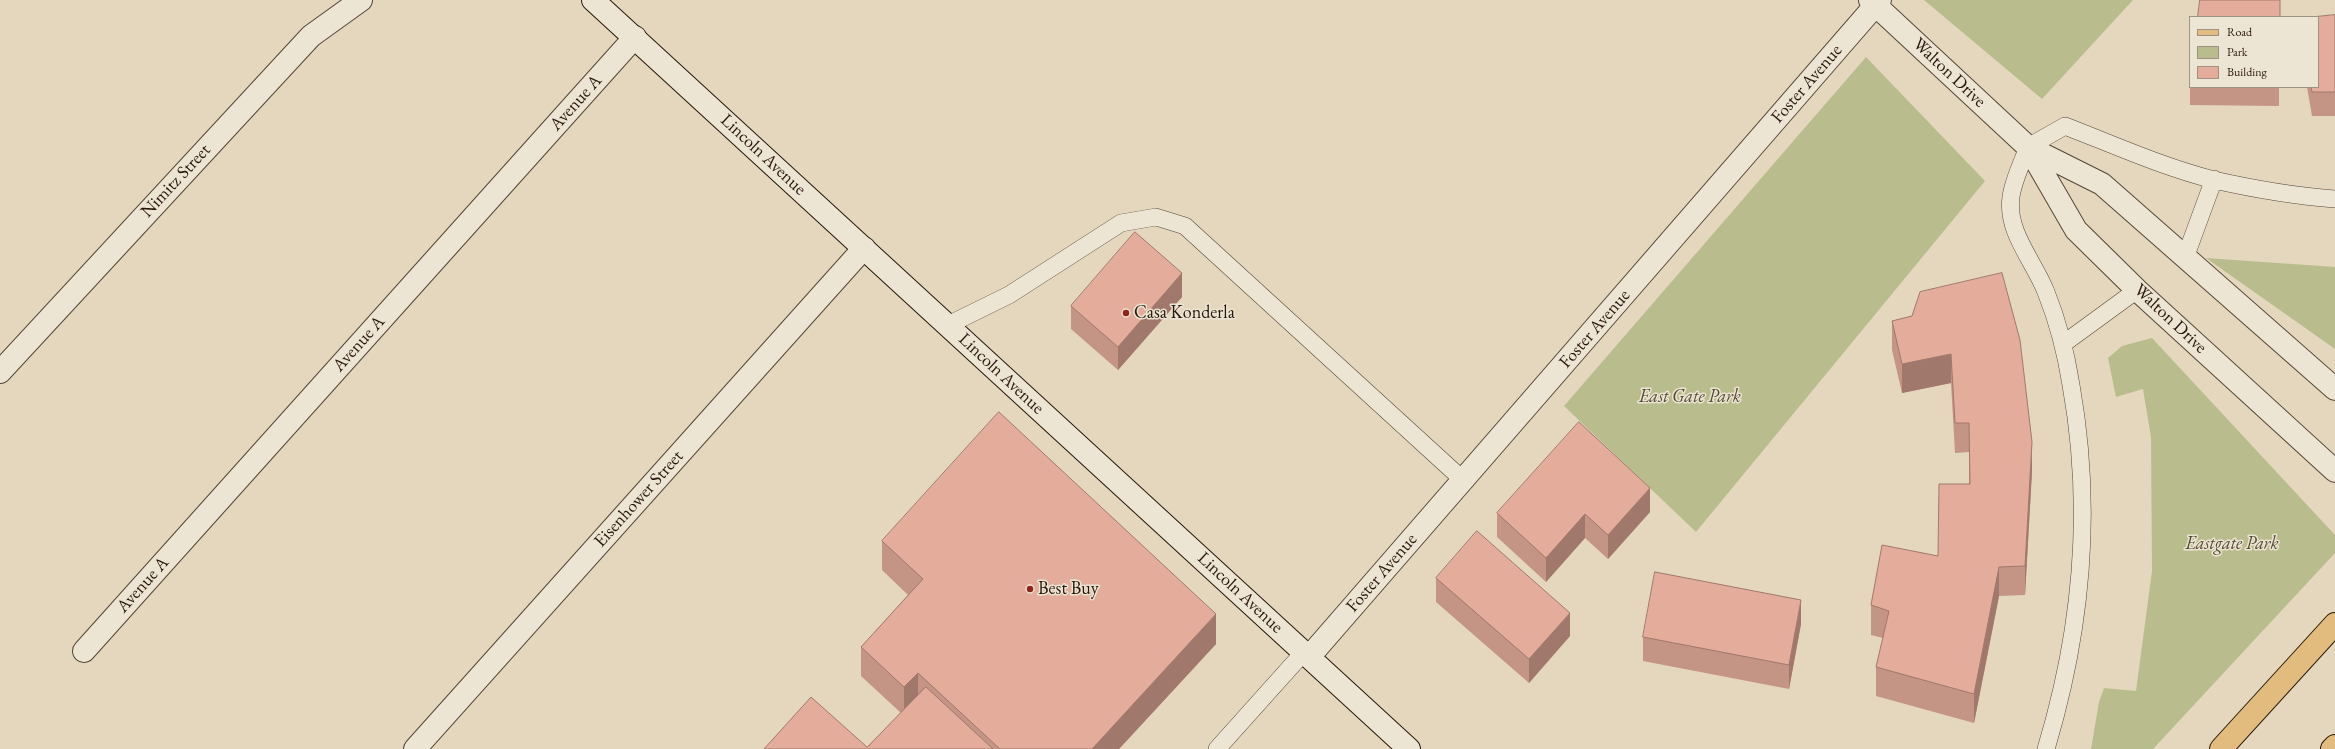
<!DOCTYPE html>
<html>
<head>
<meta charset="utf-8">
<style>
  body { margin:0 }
  #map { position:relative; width:2335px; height:749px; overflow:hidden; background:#e4d7bd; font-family:"EB Garamond",serif }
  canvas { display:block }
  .legend { position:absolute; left:2189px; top:16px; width:130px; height:72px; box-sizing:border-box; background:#ede5d4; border:1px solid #9d9283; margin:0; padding:5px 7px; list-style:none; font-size:12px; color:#261609 }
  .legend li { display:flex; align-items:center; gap:8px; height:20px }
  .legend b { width:20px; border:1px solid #9d9283 }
</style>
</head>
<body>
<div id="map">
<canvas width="2335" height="749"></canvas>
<ul class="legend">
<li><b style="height:5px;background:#e2bc7e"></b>Road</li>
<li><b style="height:11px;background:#b9bd8e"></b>Park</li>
<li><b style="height:11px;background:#e4ac9a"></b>Building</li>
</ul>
</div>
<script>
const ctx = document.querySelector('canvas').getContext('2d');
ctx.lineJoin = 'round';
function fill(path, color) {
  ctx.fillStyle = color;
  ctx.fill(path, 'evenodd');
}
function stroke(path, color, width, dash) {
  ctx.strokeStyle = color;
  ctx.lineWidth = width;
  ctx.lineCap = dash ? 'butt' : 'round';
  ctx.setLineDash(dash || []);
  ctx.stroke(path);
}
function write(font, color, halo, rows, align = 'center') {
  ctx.font = font + ' "EB Garamond",serif';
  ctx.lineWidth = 3;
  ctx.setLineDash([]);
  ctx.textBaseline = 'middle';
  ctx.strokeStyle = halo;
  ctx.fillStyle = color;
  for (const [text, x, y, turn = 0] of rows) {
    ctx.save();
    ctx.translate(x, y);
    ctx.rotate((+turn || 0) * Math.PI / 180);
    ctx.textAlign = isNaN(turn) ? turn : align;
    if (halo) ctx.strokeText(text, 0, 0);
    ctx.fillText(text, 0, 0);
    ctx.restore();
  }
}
fill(new Path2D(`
  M1924,0h209l-91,99z
  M1866,57l119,124 -289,351 -132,-126z
  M2206,258l129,9v82z
  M2152,338l183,197v18l-182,196h-62l8,-47 5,-14 32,3 16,-120 -1,-134 -8,-48 -27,8 -8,-39 14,-12z`), '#b9bd8e');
const lane = new Path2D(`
  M2185,258l29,-79
  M948,325l61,-30 112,-72 35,-6 29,9 278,254
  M2063,344l74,-54
  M1217,749l87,-97
  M2046,749c36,-119 47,-241 25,-364 -5,-32 -13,-63 -25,-93 -12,-31 -40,-60 -35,-95 2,-16 11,-34 17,-50l37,-21c49,19 98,41 149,54 40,9 81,16 121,19`);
const street = new Path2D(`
  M1870,0l158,147 74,37 233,205
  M2028,147l48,83 61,60 198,181
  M0,372l311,-336 50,-36
  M84,651l551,-614
  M1309,657l571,-657
  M415,749l449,-501`);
const secondary = new Path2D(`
  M593,0l816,749`);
const primary = new Path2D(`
  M2221,749l114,-125
  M2332,749l3,-3`);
stroke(lane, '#564636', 18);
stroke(street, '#564636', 24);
stroke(secondary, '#261609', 24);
stroke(primary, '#261609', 24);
stroke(lane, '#ede5d4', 17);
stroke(street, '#ede5d4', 22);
stroke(secondary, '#ede5d4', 22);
stroke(primary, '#e2bc7e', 22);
fill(new Path2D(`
  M2335,15v101h-23l-5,-29h11z
  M2190,74v13h89v19l-89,-1z
  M1920,292l112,179 -7,124 -26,1 -25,127 -98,-27v-29l7,-29 -12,-3v-30l67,-49 31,-72v-32l-14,1 -4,-70 -49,10 -10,-43v-29l20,-5z
  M1182,297l-64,73 -47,-41v-23z
  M1650,512l-42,47 -23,-21 -39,44 -49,-45v-24z
  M882,541l334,103 -97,105h-355l103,-2 34,-34 -40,-37v-29l47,-52 -26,-25z
  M1436,578l134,58 -41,47 -93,-81z
  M1801,624l-12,65 -146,-28v-24z`), '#c49484');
fill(new Path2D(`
  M1182,273v24l-64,73v-23z
  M1951,354v29l-49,10v-29z
  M2032,442v29l-7,124v-29z
  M1650,488v24l-42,47v-24z
  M1585,514v24l-39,44v-24z
  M1999,567v29l-25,127v-29z
  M1801,600v24l-12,65v-24z
  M1570,613v23l-41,47v-24z
  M1216,614v30l-97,105h-27z
  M918,673v29l-14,14v-29z`), '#a0786c');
const building = new Path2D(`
  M2200,0h80v17h-82z
  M2335,15v77h-23l-1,-5h7v-70h-6z
  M1135,232l47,41 -64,74 -47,-41z
  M2002,273l18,67 12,102 -7,124 -26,1 -25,127 -98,-27 13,-56 -18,-6 11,-60 56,11 1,-72h31l-1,-61h-14l-4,-69 -49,10 -10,-43 20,-5 8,-24z
  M999,412l217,202 -124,135h-92l-82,-76 -14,14 -43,-40 62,-68 -41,-38z
  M1579,422l71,66 -42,47 -23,-21 -39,44 -49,-45z
  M1477,531l93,82 -41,46 -93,-81z
  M1655,572l146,28 -12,65 -146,-28z
  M926,687l67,62h-229l47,-52 56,50z`);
fill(building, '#e4ac9a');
stroke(building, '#a0786c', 1);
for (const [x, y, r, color] of [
  [1126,313,4,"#8f2418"],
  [1030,589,4,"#8f2418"]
]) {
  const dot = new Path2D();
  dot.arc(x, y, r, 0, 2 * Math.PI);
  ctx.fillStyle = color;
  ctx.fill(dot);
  stroke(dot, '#ede5d4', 1.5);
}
write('18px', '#261609', '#ede5d4', [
  ["Walton Drive",1949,73,43],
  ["Foster Avenue",1807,84,-49],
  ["Avenue A",576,103,-48],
  ["Lincoln Avenue",763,155,43],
  ["Nimitz Street",176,181,-47],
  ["Walton Drive",2170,319,43],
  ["Foster Avenue",1595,329,-49],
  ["Avenue A",359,344,-48],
  ["Lincoln Avenue",1001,374,43],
  ["Eisenhower Street",639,499,-48],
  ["Foster Avenue",1382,573,-49],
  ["Avenue A",143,585,-48],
  ["Lincoln Avenue",1240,593,43]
]);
write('18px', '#261609', '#ede5d4', [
  ["Casa Konderla",1134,313],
  ["Best Buy",1038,589]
], 'left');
write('italic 18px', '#524831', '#ede5d4', [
  ["East Gate Park",1690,397],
  ["Eastgate Park",2232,544]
]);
</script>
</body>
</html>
